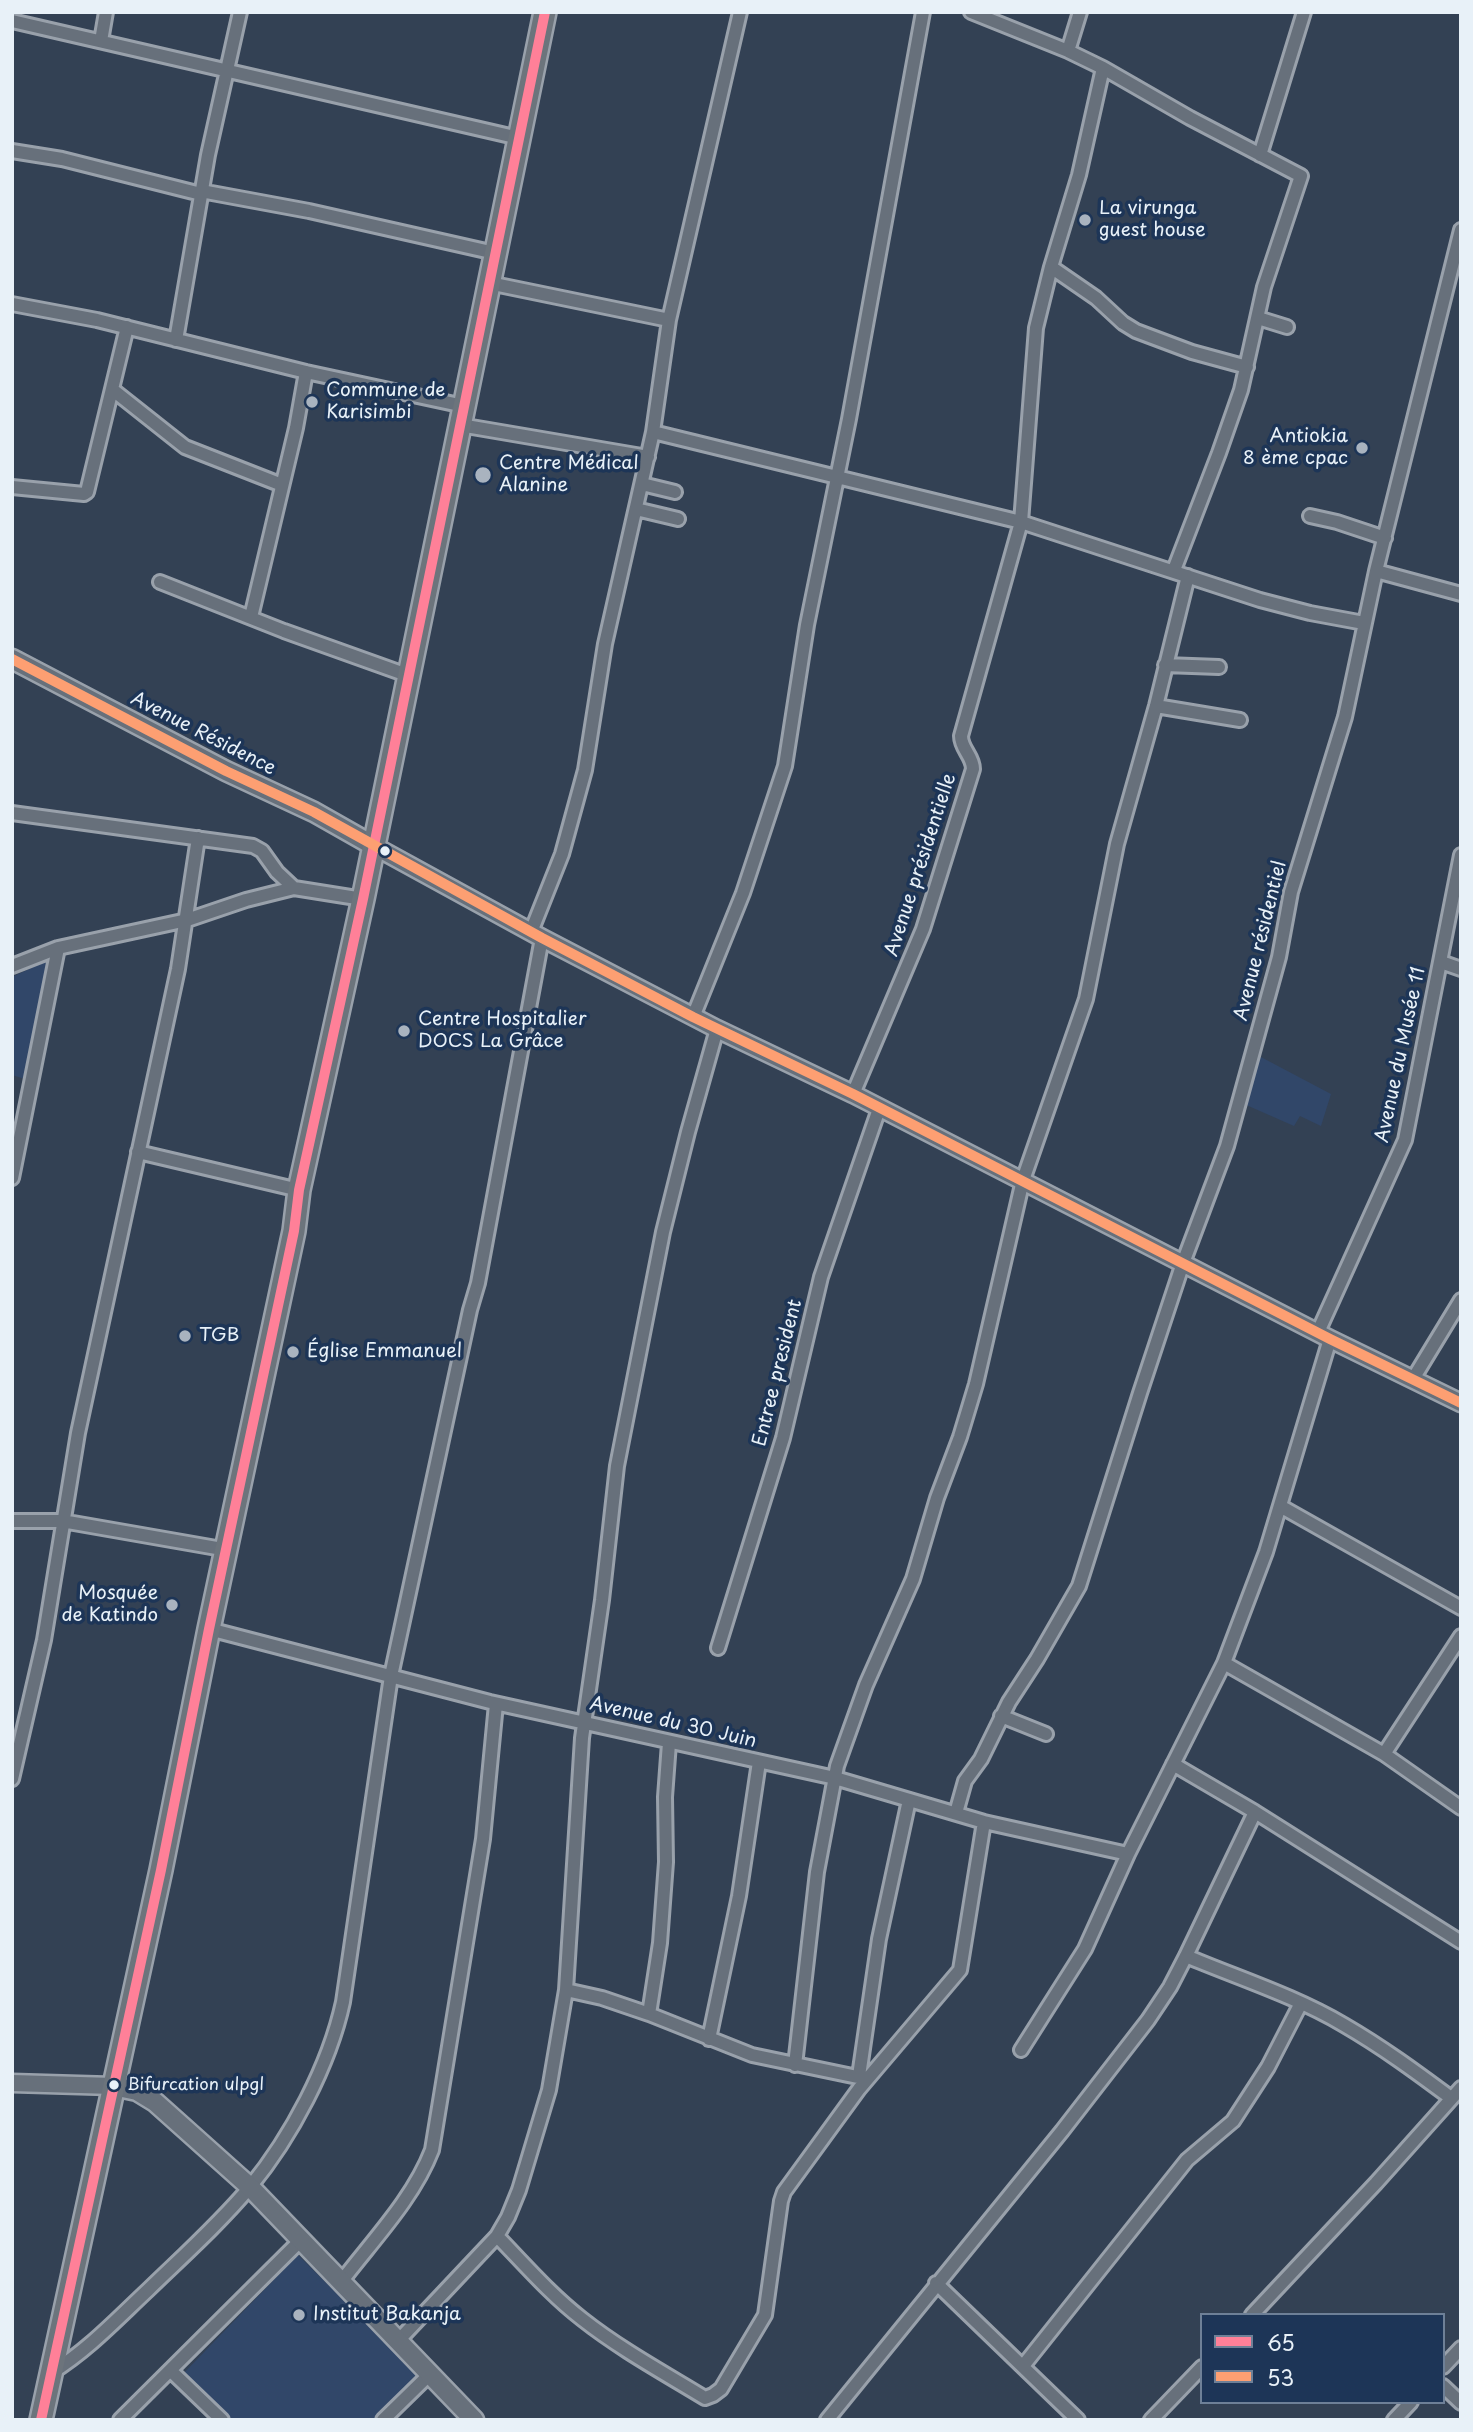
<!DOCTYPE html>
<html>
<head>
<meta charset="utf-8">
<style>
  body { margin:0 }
  #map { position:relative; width:1473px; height:2432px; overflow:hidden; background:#334154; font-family:"Playpen Sans",sans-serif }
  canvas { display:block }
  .frame { position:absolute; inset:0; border:14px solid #e8f1f8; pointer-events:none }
  .legend { position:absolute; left:1200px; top:2313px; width:245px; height:91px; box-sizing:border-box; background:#1d3557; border:2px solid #6e8097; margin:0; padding:9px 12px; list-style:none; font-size:21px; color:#e8f1f8 }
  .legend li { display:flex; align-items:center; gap:14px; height:35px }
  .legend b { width:35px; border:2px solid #6e8097 }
</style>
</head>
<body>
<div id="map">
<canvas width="1473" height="2432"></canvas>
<div class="frame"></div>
<ul class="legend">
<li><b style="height:9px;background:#ff8098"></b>65</li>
<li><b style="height:9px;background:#fd9f72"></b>53</li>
</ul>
</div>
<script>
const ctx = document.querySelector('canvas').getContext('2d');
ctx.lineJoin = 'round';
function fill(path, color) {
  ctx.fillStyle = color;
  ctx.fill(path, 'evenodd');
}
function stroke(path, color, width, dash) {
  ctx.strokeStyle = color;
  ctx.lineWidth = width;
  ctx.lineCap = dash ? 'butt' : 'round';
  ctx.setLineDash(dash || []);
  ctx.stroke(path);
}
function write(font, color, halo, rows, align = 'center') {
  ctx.font = font + ' "Playpen Sans",sans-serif';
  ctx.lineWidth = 7;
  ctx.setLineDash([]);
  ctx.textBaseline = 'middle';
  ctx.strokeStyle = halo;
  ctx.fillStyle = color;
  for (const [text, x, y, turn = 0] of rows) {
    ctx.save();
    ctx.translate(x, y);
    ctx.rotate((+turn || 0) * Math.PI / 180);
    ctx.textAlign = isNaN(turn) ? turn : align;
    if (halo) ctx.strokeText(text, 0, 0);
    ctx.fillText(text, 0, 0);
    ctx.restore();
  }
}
fill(new Path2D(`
  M53,958l-25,122 -16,-5v-98z
  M1259,1056l72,38 -10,32 -21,-10 -6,10 -50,-22z
  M298,2255l120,119 -45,46h-147l-45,-44z`), '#314769');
const minor = new Path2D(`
  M971,12l97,39 35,17 87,50 111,58 -37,111 -23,103 -22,63 -45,117
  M12,21l507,117
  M101,41l5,-29
  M1068,51l12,-39
  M12,151l50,8 139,35
  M1260,155l44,-143
  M201,191l108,20 186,42
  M1051,267l45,31 27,25 13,8 56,21 55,15
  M489,283l180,37
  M12,304l85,16 209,52 158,34
  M1258,318l29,9
  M176,340l32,-185 32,-143
  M113,390l72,57 97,38
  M460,425l188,32
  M653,432l368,90 239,78 50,13 54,10
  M642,484l33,8
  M12,487l72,7 3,-2 40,-165
  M636,509l42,10
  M1310,516l27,6 48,16
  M1376,571l85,23
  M160,582l124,49 123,44
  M251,617l45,-189 10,-56
  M1165,665l54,2
  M1156,706l84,14
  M12,813l241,33 9,5 15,21 17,16
  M531,932l31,-78 23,-84 20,-126 48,-212 16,-112 71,-308
  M1441,962l20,7
  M12,966l46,-18 129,-28 59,-20 48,-12 69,11
  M693,1017l50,-124 42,-127 22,-141 42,-206 74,-407
  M853,1094l70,-165 50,-160c0,-13 -12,-20 -12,-33l60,-214 15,-194 15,-61 28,-92 24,-107
  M138,1152l161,38
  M12,1178l46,-230
  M1318,1332l87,-192 56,-285
  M1413,1379l48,-79
  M1280,1506l181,102
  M12,1521h50l166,29
  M209,1629l281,73 345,76 149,44 144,32
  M718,1648l65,-210 38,-161 58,-168
  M1224,1663l160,91 77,54
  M1001,1716l45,18
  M1384,1754l77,-118
  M1173,1764l82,48 206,130
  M12,1779l32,-139 34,-207 100,-464 20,-131
  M956,1813l9,-32 16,-22 28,-57 28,-43 42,-73 61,-193 43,-130 44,-117 52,-189 12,-65 54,-175 31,-146 85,-341
  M1186,1956c52,22 109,40 158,69 38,22 72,47 107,73
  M566,1990l36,8 47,16 103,41 115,24
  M649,2014l11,-71 6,-81 -1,-65 4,-54
  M709,2039l30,-143 20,-134
  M1021,2050l64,-101 43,-95 96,-191 42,-111 64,-213
  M795,2065l22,-193 20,-106 29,-81 47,-106 24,-81 23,-61 16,-53 47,-204 63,-181 31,-155 39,-138 32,-130
  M859,2076l20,-137 30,-139
  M497,2236c28,29 54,59 85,83 38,30 82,54 123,79l8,-3 8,-6 44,-74 16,-114 3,-9 75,-103 101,-119 24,-148
  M341,2282c32,-42 72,-83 91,-132l51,-311 13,-135
  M936,2283l142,137
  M1252,2315l124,-132 85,-95
  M398,2341l99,-105 11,-19 11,-27 30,-100 17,-100 16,-252 20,-138 15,-134 46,-234 25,-100 29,-103
  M1023,2366l164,-206 46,-39 35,-54 33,-64
  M1443,2367l18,-19
  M171,2371l51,49
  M51,2373c37,-23 65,-53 97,-83 34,-33 71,-66 102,-103 41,-50 79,-121 93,-185l48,-326 79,-366 8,-27 64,-345
  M1443,2386l18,17
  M120,2420l180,-179
  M383,2420l47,-46
  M827,2420l235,-289 86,-111 22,-33 16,-31 69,-144
  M1151,2420l51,-53
  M1394,2420l17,-18`);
const tertiary = new Path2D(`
  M374,846l168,92 175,91 136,65 477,245 131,64
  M12,2083l101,3`);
const secondary = new Path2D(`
  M12,659l214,112 88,41 60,34
  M113,2086l24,5 18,11 95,85 224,233`);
const trunk = new Path2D(`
  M41,2420l120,-550 48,-241 85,-398 5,-41 64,-291 182,-887`);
stroke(minor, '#99a1ab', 18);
stroke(tertiary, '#99a1ab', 21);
stroke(secondary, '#99a1ab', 23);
stroke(trunk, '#99a1ab', 26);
stroke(minor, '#67707b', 12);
stroke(tertiary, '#67707b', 16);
stroke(secondary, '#67707b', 18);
stroke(trunk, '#6c747c', 21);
stroke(new Path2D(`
  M41,2420l120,-550 48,-241 85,-398 5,-41 64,-291 182,-887`), '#ff8098', 10);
stroke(new Path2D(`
  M12,659l214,112 88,41 228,126 151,79 160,77 477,245 131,64`), '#fd9f72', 10);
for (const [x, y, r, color] of [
  [1085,220,7,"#a9b3bf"],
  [312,402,7,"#a9b3bf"],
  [1362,448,7,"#a9b3bf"],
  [483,475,9,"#a9b3bf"],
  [385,851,6,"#e8f1f8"],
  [404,1031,7,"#a9b3bf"],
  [185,1336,7,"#a9b3bf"],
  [293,1352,7,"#a9b3bf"],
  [172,1605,7,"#a9b3bf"],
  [114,2085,6,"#e8f1f8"],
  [299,2315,7,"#a9b3bf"]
]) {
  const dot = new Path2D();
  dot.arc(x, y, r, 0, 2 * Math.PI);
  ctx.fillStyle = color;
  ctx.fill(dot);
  stroke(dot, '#1d3557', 2.5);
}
write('17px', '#e8f1f8', '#1d3557', [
  ["Bifurcation ulpgl",127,2085]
], 'left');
write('19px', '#e8f1f8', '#1d3557', [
  ["La virunga",1099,209],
  ["guest house",1099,231],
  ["Commune de",326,391],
  ["Karisimbi",326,413],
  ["Antiokia",1348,437,"right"],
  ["8 ème cpac",1348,459,"right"],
  ["Centre Médical",499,464],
  ["Alanine",499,486],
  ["Centre Hospitalier",418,1020],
  ["DOCS La Grâce",418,1042],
  ["TGB",199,1336],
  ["Église Emmanuel",307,1352],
  ["Mosquée",158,1594,"right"],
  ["de Katindo",158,1616,"right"],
  ["Institut Bakanja",313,2315]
], 'left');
write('19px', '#e8f1f8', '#1d3557', [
  ["Avenue Résidence",203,734,27],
  ["Avenue présidentielle",921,865,-72],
  ["Avenue résidentiel",1261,941,-76],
  ["Avenue du Musée 11",1401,1055,-78],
  ["Entree president",778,1373,-76],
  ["Avenue du 30 Juin",673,1723,13]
]);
</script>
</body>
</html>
